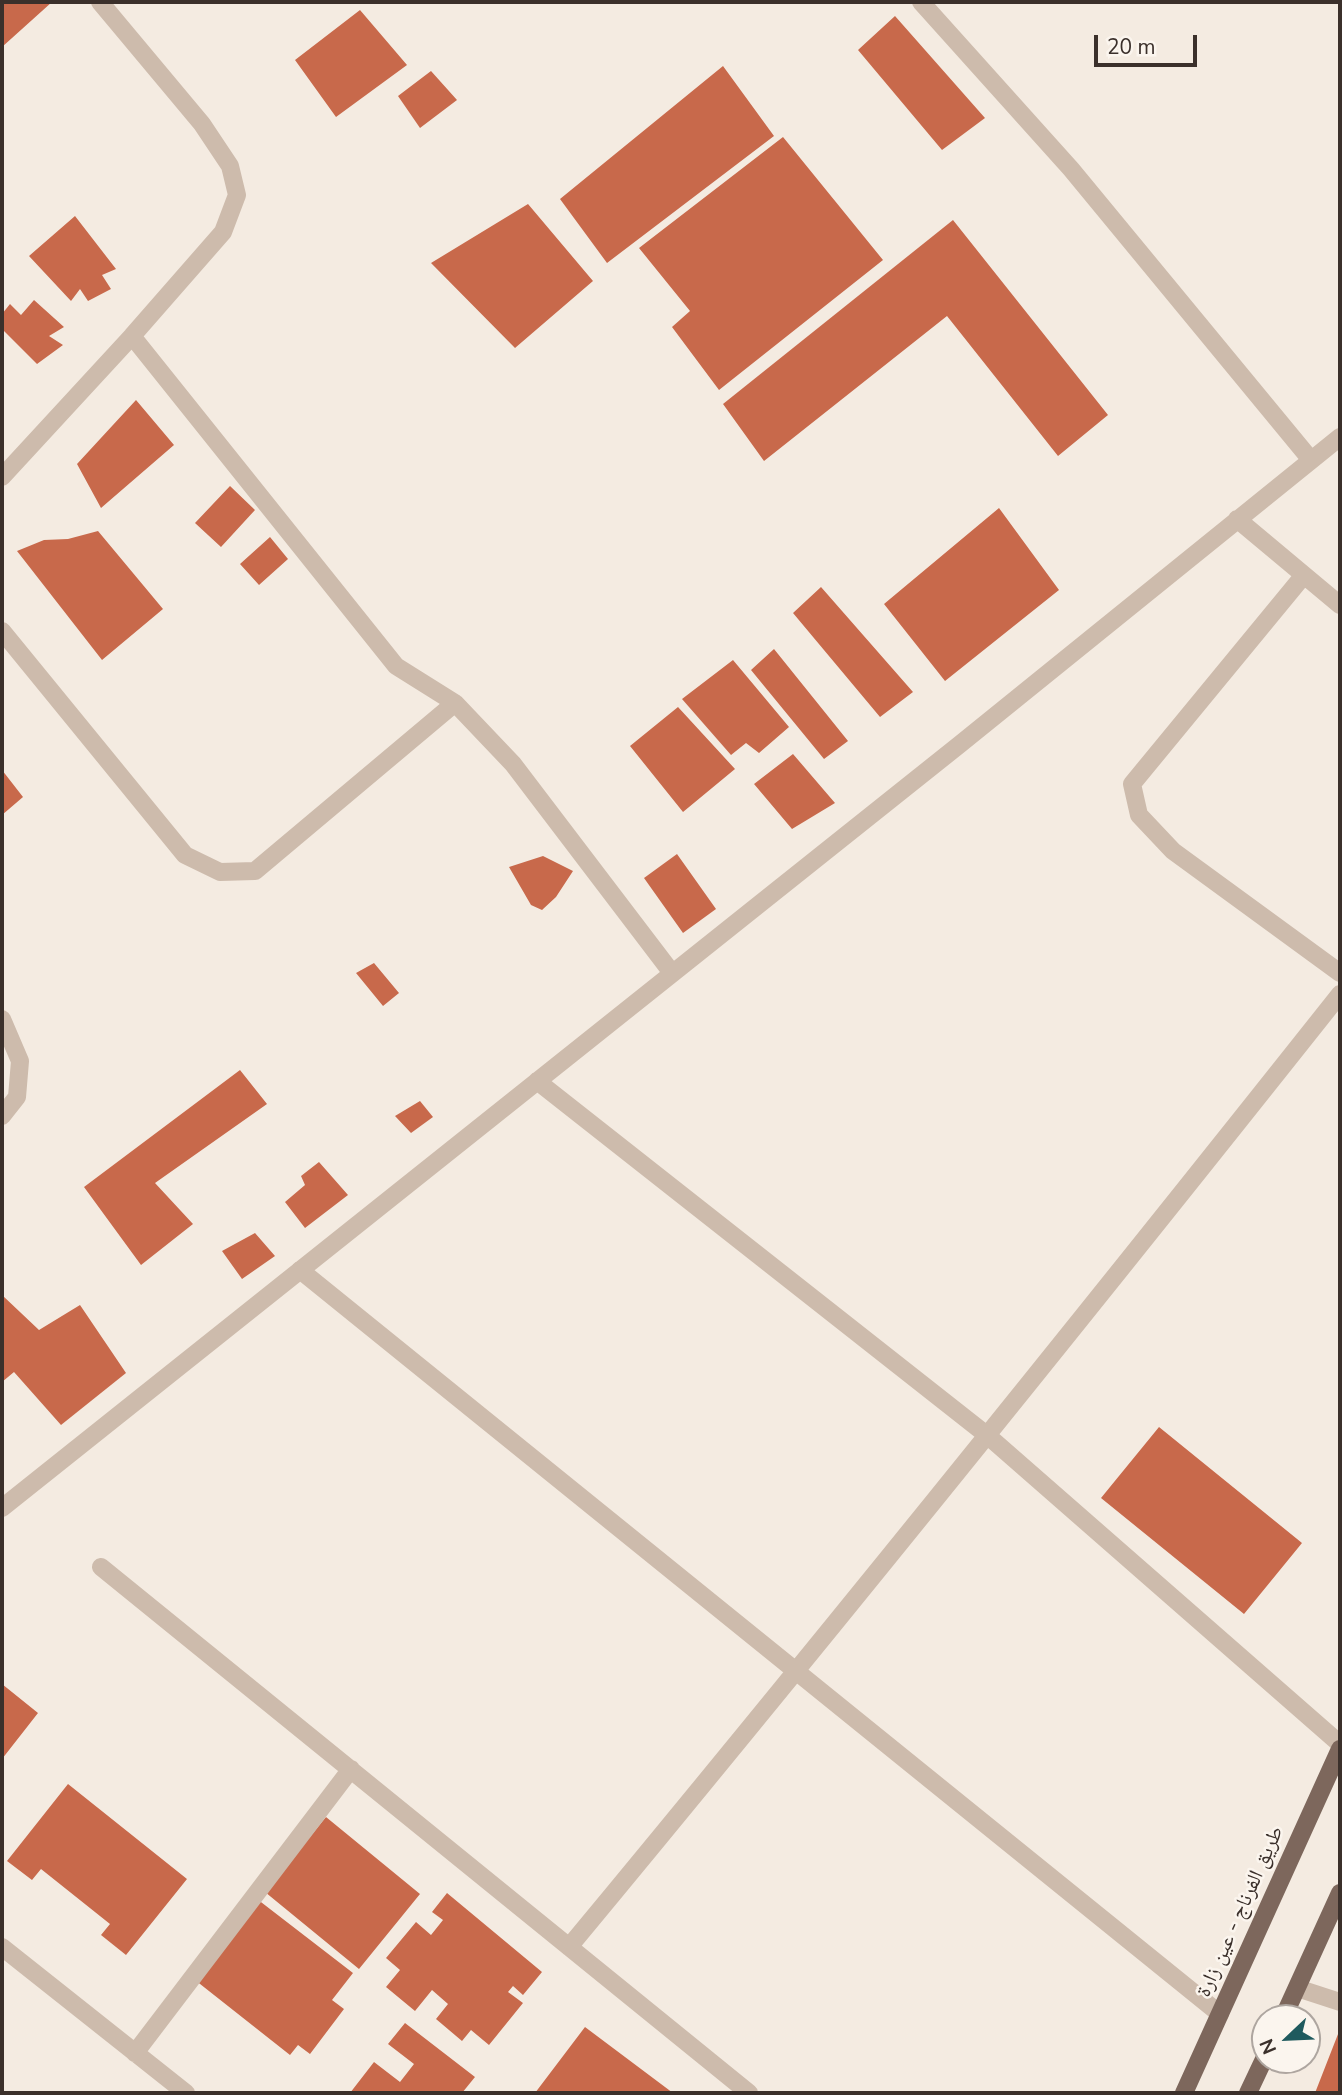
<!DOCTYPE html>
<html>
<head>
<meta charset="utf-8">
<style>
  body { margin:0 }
  #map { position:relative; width:1342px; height:2095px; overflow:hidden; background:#f4ebe1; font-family:"Nunito Sans",sans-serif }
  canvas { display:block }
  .frame { position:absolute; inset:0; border:4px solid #3b302b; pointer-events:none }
  .north { position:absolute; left:1251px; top:2004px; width:70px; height:70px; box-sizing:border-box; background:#fbf5ee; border:2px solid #aea6a0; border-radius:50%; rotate:247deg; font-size:19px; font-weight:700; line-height:28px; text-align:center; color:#3b302b }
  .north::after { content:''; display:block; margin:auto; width:24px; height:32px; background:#1f5a5e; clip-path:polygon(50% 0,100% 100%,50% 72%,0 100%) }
  .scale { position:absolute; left:1094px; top:35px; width:103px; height:32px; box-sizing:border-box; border:4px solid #3b302b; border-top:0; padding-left:9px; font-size:21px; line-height:24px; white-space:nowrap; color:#3b302b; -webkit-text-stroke:5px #fbf5ee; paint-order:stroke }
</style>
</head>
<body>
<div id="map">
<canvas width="1342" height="2095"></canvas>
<div class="frame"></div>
<div class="north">N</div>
<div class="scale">20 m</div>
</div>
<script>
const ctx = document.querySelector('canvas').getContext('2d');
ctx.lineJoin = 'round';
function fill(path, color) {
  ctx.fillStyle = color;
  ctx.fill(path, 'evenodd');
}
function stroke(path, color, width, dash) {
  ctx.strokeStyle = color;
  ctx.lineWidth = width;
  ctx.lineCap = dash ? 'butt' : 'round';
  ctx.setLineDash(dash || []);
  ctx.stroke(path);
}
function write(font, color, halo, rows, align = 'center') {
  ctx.font = font + ' "Nunito Sans","Noto Naskh Arabic",sans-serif';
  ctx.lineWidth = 5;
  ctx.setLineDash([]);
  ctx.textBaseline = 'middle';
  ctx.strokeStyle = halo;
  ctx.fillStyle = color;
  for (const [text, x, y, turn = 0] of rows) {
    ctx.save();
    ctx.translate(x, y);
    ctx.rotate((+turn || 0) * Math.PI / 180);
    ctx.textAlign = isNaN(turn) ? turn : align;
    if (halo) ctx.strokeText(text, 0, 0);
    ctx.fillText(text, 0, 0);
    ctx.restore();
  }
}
fill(new Path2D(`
  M2,2h50l-50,45z
  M360,10l47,55 -71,52 -41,-57z
  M895,16l90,102 -43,32 -84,-100z
  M723,66l51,70 -167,127 -47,-64z
  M431,71l26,29 -37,28 -22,-32z
  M783,137l100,123 -164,130 -47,-63 18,-16 -51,-63z
  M528,204l65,77 -78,67 -84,-85z
  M75,216l41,53 -14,6 9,14 -23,12 -8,-12 -9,12 -42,-45z
  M953,220l155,195 -50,41 -111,-140 -183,145 -41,-57z
  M34,300l30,27 -15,9 14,9 -26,19 -35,-35v-15l8,-10 11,11z
  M136,400l38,45 -73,63 -24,-44z
  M230,486l25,24 -34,37 -26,-24z
  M999,508l60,82 -114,91 -61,-77z
  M98,531l65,78 -61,51 -85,-109 27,-11 24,-1z
  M270,537l18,22 -29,26 -19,-21z
  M821,587l92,105 -33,25 -87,-104z
  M774,649l74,92 -24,18 -73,-89z
  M733,660l56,67 -30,26 -13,-10 -15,12 -49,-56z
  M678,707l57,62 -52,43 -53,-66z
  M793,754l42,49 -43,26 -38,-45z
  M2,770l21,27 -21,18z
  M677,854l39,55 -33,24 -39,-55z
  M543,856l30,15 -17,26 -14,13 -11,-5 -22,-38z
  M374,963l25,30 -16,13 -27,-33z
  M240,1070l27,34 -112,79 38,41 -52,41 -57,-78z
  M420,1101l13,16 -22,16 -16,-17z
  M319,1162l29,33 -43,33 -20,-26 20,-17 -4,-9z
  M255,1233l20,23 -33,23 -20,-28z
  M2,1295l37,35 41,-25 46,68 -65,52 -47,-53 -12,10z
  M1159,1427l143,116 -58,71 -143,-116z
  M2,1684l36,29 -36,46z
  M68,1784l119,95 -61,76 -25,-20 9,-11 -69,-55 -9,11 -25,-19z
  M326,1817l94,77 -61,75 -94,-77z
  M447,1893l95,79 -19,23 -10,-9 -5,6 15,11 -34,42 -18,-15 -9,11 -26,-22 12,-15 -16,-14 -17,21 -29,-24 14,-17 -14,-12 30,-36 15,13 12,-15 -11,-8z
  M257,1899l96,74 -21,27 12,9 -34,45 -12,-9 -8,10 -95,-75z
  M405,2023l70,54 -13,16h-112l24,-31 26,20 14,-18 -26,-20z
  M585,2027l88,66h-138z
  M1340,2029v64h-25z`), '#c8694b');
stroke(new Path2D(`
  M921,2l150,167 240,291
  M132,336l264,330 59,37 58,61 159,209
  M2,477l130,-141 91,-104 14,-37 -7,-29 -28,-42 -102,-122
  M1237,519l103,86
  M1304,575l-172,209 7,31 34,36 167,122
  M2,631l183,224 35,17 35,-1 200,-168
  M2,1019l18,42 -3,36 -15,19
  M537,1081l451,355 352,308
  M300,1270l920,744
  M2,1508l957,-763 381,-308
  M101,1567l648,526
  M2,1947l184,146
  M569,1947c261,-315 517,-633 771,-953
  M1297,1988l43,14
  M135,2053l216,-284`), '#cdbbac', 18);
stroke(new Path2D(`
  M1283,2018l57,-125
  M1184,2093l156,-344
  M1248,2093l17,-36`), '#7d675c', 18);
write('21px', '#3b302b', '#fbf5ee', [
  ["طريق الفرناج - عين زارة",1241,1912,-66]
]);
</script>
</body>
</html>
